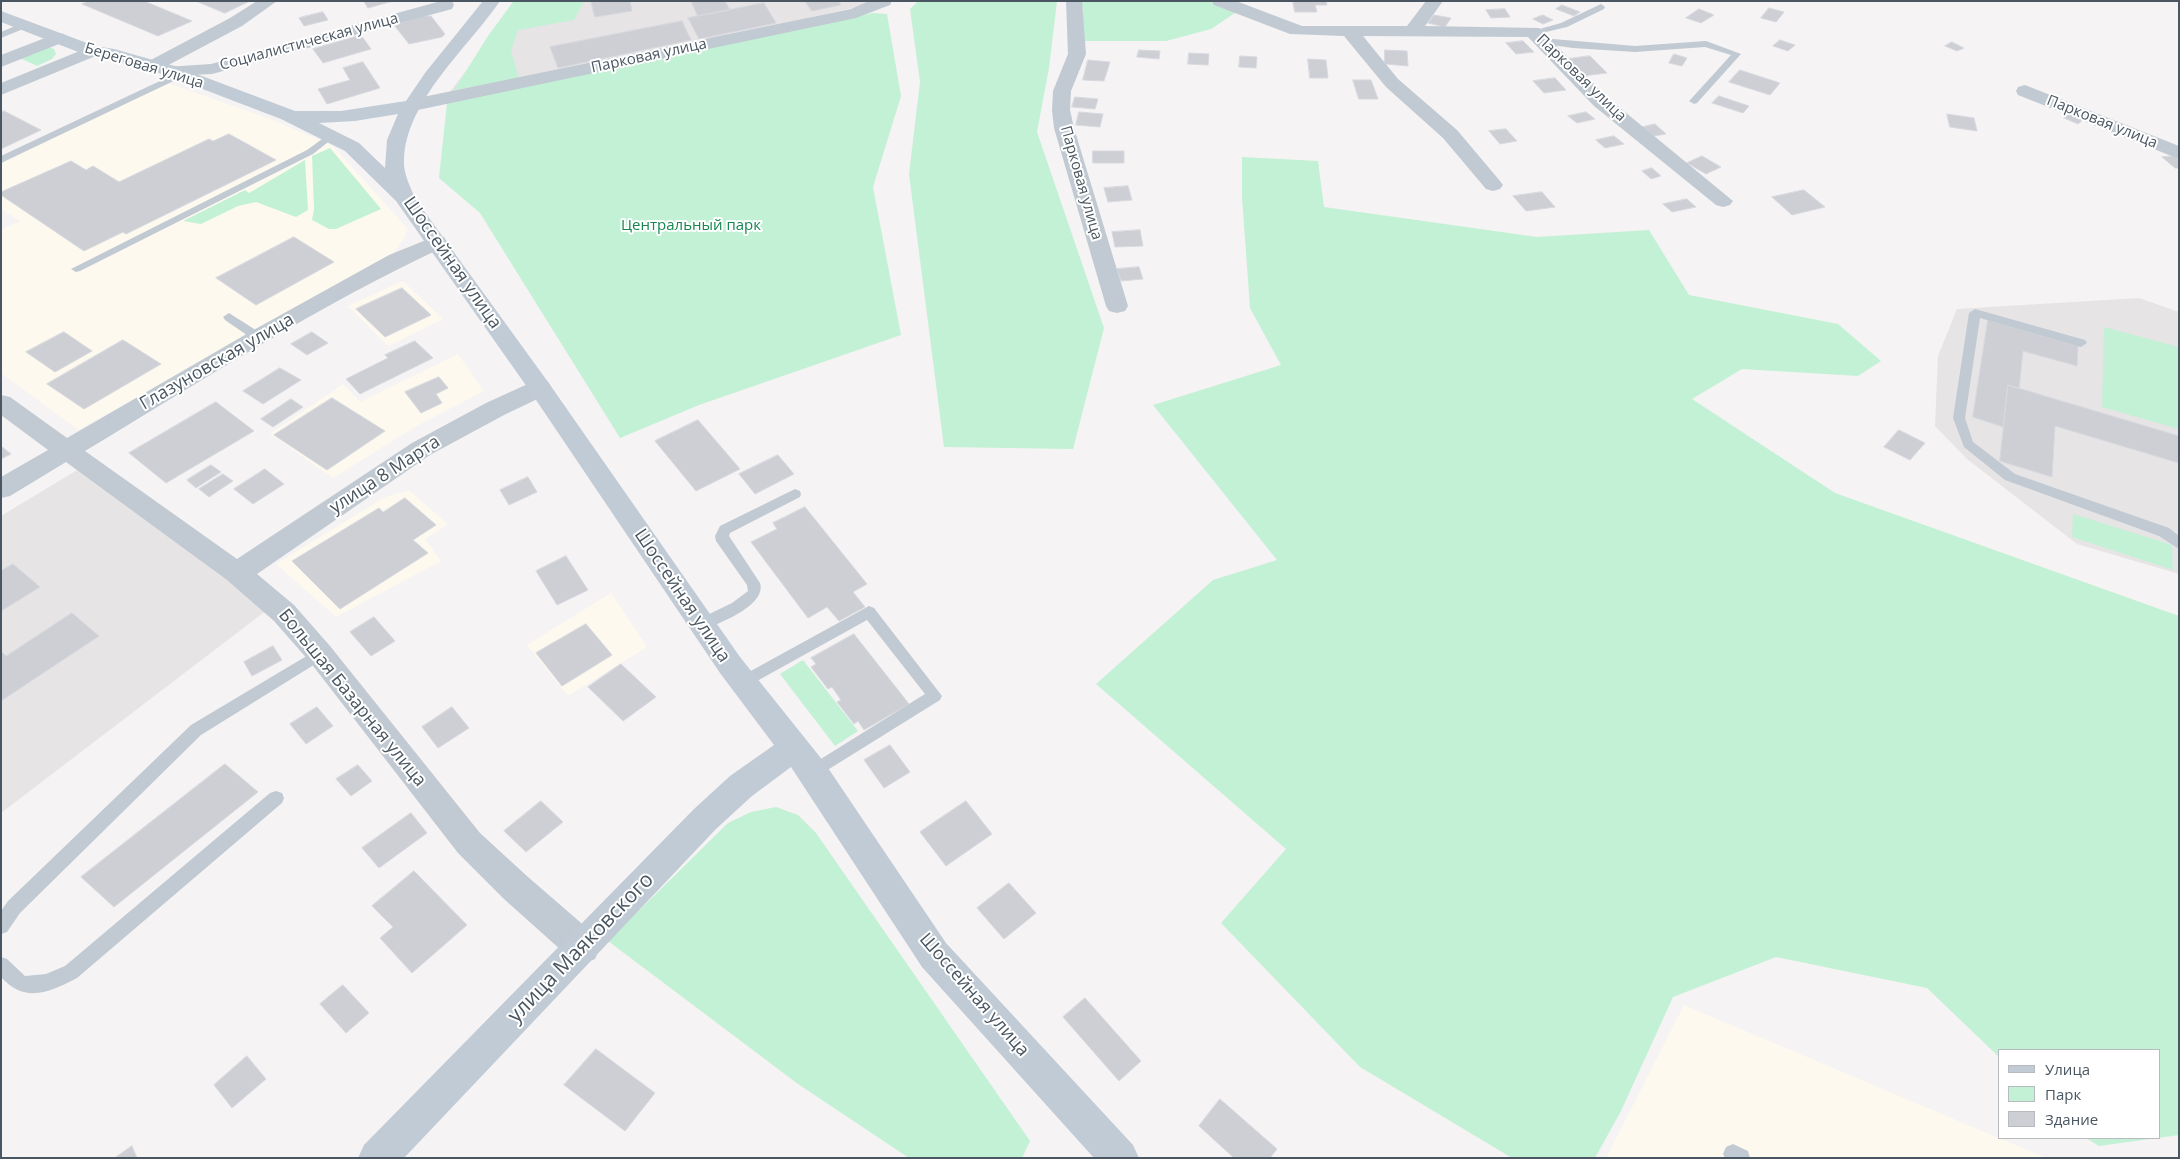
<!DOCTYPE html>
<html>
<head>
<meta charset="utf-8">
<style>
  body { margin:0 }
  #map { position:relative; width:2180px; height:1159px; overflow:hidden; background:#f5f3f3; font-family:"Open Sans",sans-serif }
  canvas { display:block }
  .frame { position:absolute; inset:0; border:2px solid #4a5661; pointer-events:none }
  .legend { position:absolute; left:1998px; top:1049px; width:162px; height:90px; box-sizing:border-box; background:#fff; border:1px solid #b7bbc0; margin:0; padding:6px 9px; list-style:none; font-size:15px; color:#4a5661 }
  .legend li { display:flex; align-items:center; gap:10px; height:25px }
  .legend b { width:25px; border:1px solid #b7bbc0 }
</style>
</head>
<body>
<div id="map">
<canvas width="2180" height="1159"></canvas>
<div class="frame"></div>
<ul class="legend">
<li><b style="height:6px;background:#c1cbd6"></b>Улица</li>
<li><b style="height:14px;background:#c3f1d5"></b>Парк</li>
<li><b style="height:14px;background:#cdcfd5"></b>Здание</li>
</ul>
</div>
<script>
const ctx = document.querySelector('canvas').getContext('2d');
ctx.lineJoin = 'round';
function fill(path, color) {
  ctx.fillStyle = color;
  ctx.fill(path, 'evenodd');
}
function stroke(path, color, width, dash) {
  ctx.strokeStyle = color;
  ctx.lineWidth = width;
  ctx.lineCap = dash ? 'butt' : 'round';
  ctx.setLineDash(dash || []);
  ctx.stroke(path);
}
function write(font, color, halo, rows, align = 'center') {
  ctx.font = font + ' "Open Sans",sans-serif';
  ctx.lineWidth = 4;
  ctx.setLineDash([]);
  ctx.textBaseline = 'middle';
  ctx.strokeStyle = halo;
  ctx.fillStyle = color;
  for (const [text, x, y, turn = 0] of rows) {
    ctx.save();
    ctx.translate(x, y);
    ctx.rotate((+turn || 0) * Math.PI / 180);
    ctx.textAlign = isNaN(turn) ? turn : align;
    if (halo) ctx.strokeText(text, 0, 0);
    ctx.fillText(text, 0, 0);
    ctx.restore();
  }
}
fill(new Path2D(`
  M168,83l102,36 63,27 74,82 -1,7 -11,16 -9,8 -308,171 -77,-57v-143l19,-9 -19,-12v-45l63,-32z
  M403,281l40,38 -55,27 -40,-40z
  M458,354l26,37 -71,37 -80,50 -63,-44 73,-50 17,18z
  M409,490l39,34 -23,15 16,22 -105,56 -60,-53 109,-67z
  M611,593l36,54 -79,49 -41,-51z
  M1684,1005l362,153h-440z`), '#fdf9ef');
fill(new Path2D(`
  M520,1h349l-12,6 -200,44 -208,42z
  M2139,298l40,14v262l-102,-30 -110,-85 -32,-33 3,-70 19,-47z
  M79,469l188,141 -266,203v-297z`), '#e6e4e5');
fill(new Path2D(`
  M584,1l-10,19 -56,10 -7,21 8,27 -65,12 34,-54 25,-34z
  M918,1h139l-8,67 -12,64 67,196 -31,121 -129,-2 -35,-273 11,-92 -10,-73z
  M1080,1h128l30,10 -27,18 -45,12h-84l1,-30z
  M873,13l14,1 14,82 -28,91 28,148 -202,70 -79,33 -140,-225 -41,-35 8,-75 8,-4z
  M45,46l9,3 2,5 -4,5 -15,7 -19,-9z
  M330,148l51,61 -45,20h-7l-17,-9 2,-11 -2,-53z
  M1242,157l76,4 6,46 213,30 112,-7 40,65 149,29 43,37 -23,15 -116,-7 -50,30 143,94 344,123v519l-80,11 -13,-8h73v-88h-160v7l-72,-69 -151,-31 -103,40 -52,114 -26,47h-83l-152,-91 -139,-144 65,-74 -190,-165 117,-104 64,-20 -124,-155 128,-40 -31,-57 -8,-111z
  M305,160l3,50 -12,7 -40,-15 -18,4 -37,18 -18,-3 62,-31 4,3z
  M2104,327l75,20v82l-77,-22z
  M2073,514l99,31 1,25 -101,-33z
  M803,660l55,71 -23,15 -55,-72z
  M776,807l22,8 18,18 214,308 -8,17h-113l-111,-74 -190,-143 120,-118 23,-11z`), '#c3f1d5');
const building = new Path2D(`
  M89,1h55l48,20 -34,15 -76,-32z
  M196,1h54l-25,12z
  M364,1h29l-25,7z
  M591,1h39l2,10 -37,6z
  M691,1h34l5,9 -32,6z
  M805,1h33l3,4 -29,6z
  M1293,1h33l1,4h-12l2,7h-22z
  M764,3l12,20 -77,16 -11,-21z
  M1562,5l18,7 -6,4 -18,-7z
  M1769,8l15,4 -8,10 -15,-4z
  M1505,9l5,8 -19,1 -5,-8z
  M1699,9l15,6 -13,8 -15,-5z
  M323,12l5,8 -24,6 -5,-8z
  M1434,15l17,3 -6,9 -17,-4z
  M1543,15l10,5 -10,4 -10,-5z
  M424,16h7l14,18 -3,3 -33,7 -15,-19z
  M682,21l9,19 -133,28 -8,-21z
  M361,35l10,14 -48,14 -10,-14z
  M1780,40l15,5 -7,6 -15,-5z
  M1523,41l11,11 -18,2 -10,-11z
  M1952,42l12,6 -7,3 -12,-5z
  M1139,50l21,1 -1,8 -22,-2z
  M1385,50l22,1 1,15 -23,-2z
  M1189,53l20,1 -1,11 -20,-1z
  M1674,54l13,4 -5,8 -13,-3z
  M1240,56l17,1 -1,11 -17,-1z
  M1590,56l17,17 -24,3 -16,-17z
  M1308,59l18,1 2,18h-18z
  M1088,60l22,2 -6,19 -21,-1z
  M363,62l17,26 -53,16 -9,-15 32,-9 -7,-12z
  M1740,70l40,13 -10,12 -41,-13z
  M1555,78l11,12 -22,3 -11,-12z
  M1353,80h18l7,19h-19z
  M1719,96l30,10 -6,7 -31,-10z
  M1075,97l23,2 -3,10 -23,-2z
  M4,111l37,19 -40,19v-37z
  M1079,112l24,2 -3,13 -24,-2z
  M1586,112l9,7 -18,4 -9,-7z
  M2070,113l14,6 -6,5 -14,-6z
  M1947,114l27,4 3,13 -27,-4z
  M1655,124l11,10 -12,2 -11,-9z
  M1506,129l11,12 -17,3 -11,-13z
  M229,134l47,26 -150,74 -3,-2 -39,19 -83,-56v-3l70,-31 15,9 7,-4 26,16 90,-43 4,2z
  M1614,136l10,8 -19,4 -9,-8z
  M1093,151h31v12h-31z
  M1702,156l19,11 -15,7 -19,-11z
  M2174,156l5,4v8h-4l-13,-11z
  M1652,168l9,8 -10,3 -9,-8z
  M1128,186l4,14 -24,2 -4,-14z
  M1804,190l21,17 -33,8 -20,-18z
  M1542,192l13,15 -29,4 -13,-15z
  M1687,199l9,8 -24,5 -9,-8z
  M1140,230l3,16 -28,1 -3,-15z
  M294,237l40,25 -78,43 -40,-27z
  M1139,267l4,12 -22,2 -4,-12z
  M402,288l29,27 -46,22 -29,-28z
  M1988,320l90,26 -1,20 -54,-15 -4,38 -11,-4 -5,42 -30,-10z
  M64,332l28,19 -37,21 -29,-20z
  M312,332l16,11 -21,12 -16,-11z
  M123,340l38,24 -77,45 -37,-25z
  M415,341l18,17 -73,36 -14,-15 42,-21 -3,-3z
  M280,368l21,12 -38,24 -20,-13z
  M439,377l9,11 -12,6 6,9 -21,10 -16,-21z
  M2008,385l171,51v27l-124,-37 -3,51 -52,-16z
  M332,398l53,33 -58,39 -53,-35z
  M291,399l12,8 -30,20 -12,-8z
  M216,402l38,29 -88,52 -37,-30z
  M698,420l42,49 -44,22 -41,-50z
  M1899,430l26,13 -15,17 -26,-13z
  M1,446l10,8 -10,5z
  M778,455l16,19 -39,20 -16,-20z
  M211,465l10,7 -25,16 -9,-8z
  M265,469l19,15 -31,20 -19,-15z
  M223,474l10,7 -24,16 -10,-8z
  M528,477l9,15 -28,13 -9,-15z
  M405,498l31,27 -23,15 15,13 -88,56 -48,-48 87,-53 4,4z
  M805,507l62,77 -14,8 12,15 -26,14 -12,-14 -19,11 -57,-76 26,-13 -4,-6z
  M566,556l22,34 -31,15 -21,-34z
  M13,564l27,23 -39,24v-40z
  M72,613l27,23 -98,65v-50l5,5z
  M374,617l21,24 -24,15 -21,-24z
  M586,624l26,31 -50,31 -26,-33z
  M854,634l55,70 -45,26 -6,-9 -4,3 -17,-22 4,-2 -9,-13 -4,2 -17,-22 5,-3 -5,-6z
  M273,646l9,14 -30,16 -8,-14z
  M621,664l35,33 -33,24 -35,-34z
  M317,707l16,19 -27,18 -16,-20z
  M452,707l17,21 -31,20 -16,-21z
  M890,745l20,27 -26,16 -20,-28z
  M225,764l33,28 -144,115 -33,-30z
  M358,765l14,16 -21,15 -15,-17z
  M541,801l22,21 -37,30 -22,-21z
  M966,801l26,33 -46,32 -26,-34z
  M411,813l16,20 -48,35 -17,-20z
  M414,871l53,54 -55,48 -32,-35 13,-11 -21,-21z
  M1009,883l27,30 -32,26 -27,-31z
  M343,985l26,28 -23,20 -26,-29z
  M1085,998l56,63 -22,20 -56,-64z
  M596,1049l59,44 -30,38 -61,-46z
  M247,1056l19,23 -34,29 -18,-23z
  M1220,1099l57,50 -7,9h-36l-35,-32z
  M132,1146l5,12h-22z`);
fill(building, '#cdcfd5');
stroke(building, '#d7d9de', 1);
fill(new Path2D(`
  M1601,4l4,3 -1,2 -37,18 -34,8 -4,-3 32,-9z
  M25,22l4,3 -1,2 -27,11v-6z
  M1541,38l94,8 71,-5 35,13 -44,49 -3,1 -5,-3 2,-2 40,-44 -26,-8 -70,5 -62,-4 -35,-5 -1,-2z
  M179,72l3,1v4l-181,86v-7z
  M329,134l3,1v4l-19,15 -233,117 -4,1 -5,-3 236,-119z
  M1975,309l110,31 2,3 -6,4 -101,-29 -15,100 8,24 42,32 154,54 10,8v13l-20,-13 -154,-56 -41,-33 -11,-29 16,-105z
  M229,313l33,21 2,3 -2,3h-8l-29,-20 -2,-3z
  M795,489l5,2 1,3 -1,3 -70,36 -1,3 31,47c7,22 -41,41 -58,47l-5,-2 -2,-4 2,-4 35,-17 16,-12 -1,-6 -31,-44 -1,-5 5,-10z
  M869,606l5,2 68,88 -2,4 -127,79 -5,-2 -3,-5 3,-5 117,-73 -58,-74 -119,66 -5,2 -5,-2 -2,-4 2,-4z
  M320,648l5,2 2,4 -2,4 -124,77 -181,178 -13,19 -6,2v-23l7,-10 183,-176z
  M276,791l6,2 2,5 -2,5 -205,175c-27,14 -52,26 -76,-1v-20l6,2 18,17 21,-2 19,-8 205,-173z
  M1733,1144l15,7 2,7h-25l-2,-4 3,-7z`), '#c1cad2');
fill(new Path2D(`
  M257,1h20l-35,25 -83,44 -6,1 -6,-1 -3,-4 3,-4 83,-44z
  M441,1h11l2,4 -2,4 -240,65 -40,2 -6,-1 -3,-4 3,-4 45,-3z
  M869,1h23l-2,4 -34,13 -443,93 -7,-2 -2,-4 2,-4 7,-2 438,-90z
  M1066,1h16l4,53 -15,37 -1,19 4,18 54,178 -3,5 -8,2 -8,-2 -3,-5 -52,-178 -2,-18 1,-19 15,-37z
  M1212,1h24l66,25h105l19,-25h17l-18,25 114,2 69,70 125,103 -3,4 -7,2 -7,-2 -122,-99 -66,-69 -165,-1 35,43 59,51 43,51 3,4 -3,4 -7,2 -7,-2 -43,-51 -57,-51 -42,-51 -54,-2 -76,-29z
  M58,33l6,1 3,4 -3,4 -63,25v-12z
  M92,46l6,1 3,4 -3,4 -97,40v-12z
  M2025,85l154,61v13l-161,-64 -2,-4 2,-4z
  M436,236l8,1 3,5 -3,5c-125,58 -241,133 -359,204l152,108 175,-116 74,-40 46,-21 8,-2 8,2 4,6 -4,6 -44,21 -74,40 -173,119 37,31 36,41 150,187 48,44 67,58 5,12 -5,12 -12,5 -12,-5 -67,-60 -46,-46 -148,-191 -36,-41 -47,-41 -161,-118 -56,34 -9,2v-21l47,-27 -47,-35v-20l9,2 57,41 183,-106 139,-77z`), '#c1cad2');
fill(new Path2D(`
  M483,1h17c-32,47 -94,99 -96,159 -1,14 7,28 12,40l132,182 192,275 84,105 122,181 187,202 6,13h-45l-172,-191 -131,-200 -39,29 -36,33 -312,329h-46l6,-13 330,-336 36,-33 44,-31 -54,-72 -188,-279 -136,-193 -51,-50 -64,-32 -115,-44 -59,-17 -21,-3 -85,-33v-11l94,35 19,3 64,18 117,44h46l65,-10 19,-28zM398,114l-11,26 -2,28 -26,-25 -40,-20 36,-2z`), '#c1cbd6');
write('15px', '#4a5661', '#fff', [
  ["Социалистическая улица",309,42,-15],
  ["Парковая улица",649,56,-12],
  ["Береговая улица",144,66,17],
  ["Парковая улица",1581,78,44],
  ["Парковая улица",2102,122,22],
  ["Парковая улица",1081,183,74]
]);
write('15px', '#17864f', '#fff', [
  ["Центральный парк",691,226]
]);
write('18px', '#4a5661', '#fff', [
  ["Шоссейная улица",452,263,55],
  ["Глазуновская улица",217,362,-30],
  ["улица 8 Марта",385,475,-33],
  ["Шоссейная улица",682,596,56],
  ["Большая Базарная улица",352,698,51],
  ["Шоссейная улица",974,995,49]
]);
write('21px', '#4a5661', '#fff', [
  ["улица Маяковского",581,948,-46]
]);
</script>
</body>
</html>
